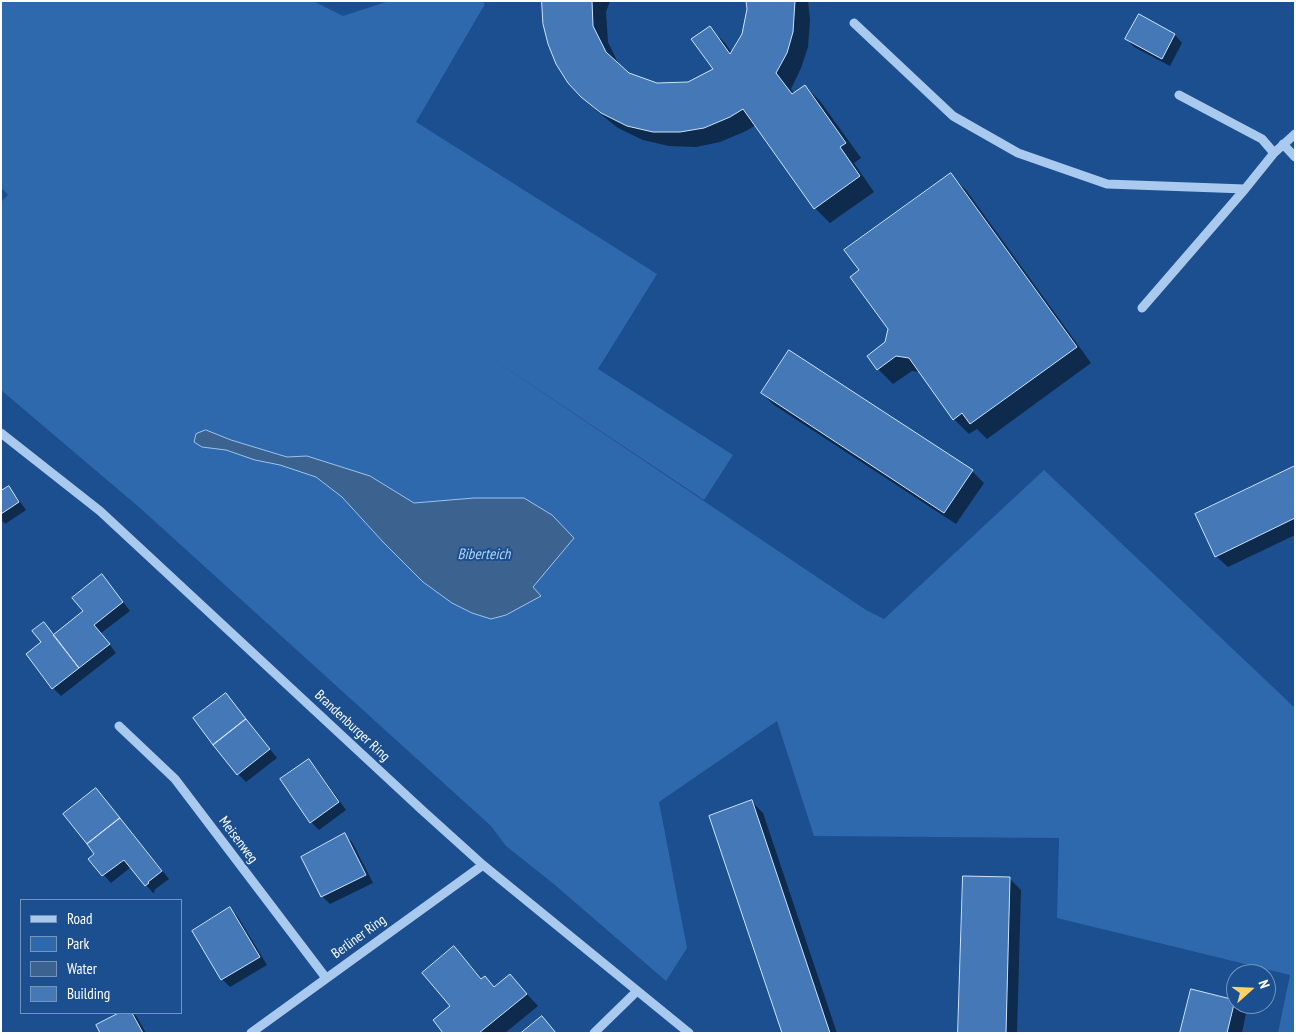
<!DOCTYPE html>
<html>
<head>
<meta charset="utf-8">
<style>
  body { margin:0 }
  #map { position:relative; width:1296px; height:1034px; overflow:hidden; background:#1b4f8f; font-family:"PT Sans Narrow",sans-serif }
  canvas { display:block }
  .frame { position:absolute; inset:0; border:2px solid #fff; pointer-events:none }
  .legend { position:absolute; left:20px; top:899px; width:162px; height:115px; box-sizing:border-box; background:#1b4f8f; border:1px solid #7695bc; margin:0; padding:6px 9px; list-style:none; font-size:15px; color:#fff }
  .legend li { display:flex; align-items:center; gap:10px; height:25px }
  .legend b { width:25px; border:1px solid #7695bc }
  .north { position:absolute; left:1226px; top:964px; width:50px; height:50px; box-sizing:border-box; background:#1b4f8f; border:1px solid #7695bc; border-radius:50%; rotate:70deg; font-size:14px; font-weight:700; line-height:20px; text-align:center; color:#fff }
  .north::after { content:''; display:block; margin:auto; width:18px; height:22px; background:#ffd166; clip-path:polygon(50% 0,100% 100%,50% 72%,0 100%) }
</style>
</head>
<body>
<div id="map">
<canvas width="1296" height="1034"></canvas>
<div class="frame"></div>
<ul class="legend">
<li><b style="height:6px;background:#a9c9ee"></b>Road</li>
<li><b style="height:14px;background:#2e69ad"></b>Park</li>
<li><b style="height:14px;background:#3c6290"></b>Water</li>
<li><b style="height:14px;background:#4478b7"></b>Building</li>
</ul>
<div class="north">N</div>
</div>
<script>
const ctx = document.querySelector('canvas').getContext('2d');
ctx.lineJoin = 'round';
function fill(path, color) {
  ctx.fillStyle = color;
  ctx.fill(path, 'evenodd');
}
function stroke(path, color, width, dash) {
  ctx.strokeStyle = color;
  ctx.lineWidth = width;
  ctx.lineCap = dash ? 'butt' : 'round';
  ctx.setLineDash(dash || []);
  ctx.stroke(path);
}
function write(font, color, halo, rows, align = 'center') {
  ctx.font = font + ' "PT Sans Narrow",sans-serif';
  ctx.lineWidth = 4;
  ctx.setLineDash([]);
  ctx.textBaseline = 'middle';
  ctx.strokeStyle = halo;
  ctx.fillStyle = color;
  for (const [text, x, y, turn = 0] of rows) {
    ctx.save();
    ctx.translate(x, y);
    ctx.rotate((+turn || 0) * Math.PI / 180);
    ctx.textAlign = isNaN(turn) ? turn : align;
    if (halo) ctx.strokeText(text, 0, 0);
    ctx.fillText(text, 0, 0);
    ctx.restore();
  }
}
fill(new Path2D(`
  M1,1h312l30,15 46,-15h93l3,3 -69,118 241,152 -59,95 135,86 -29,45 -222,-148 384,258 18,9 160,-149 251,238v325h-17l12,-58 -233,-57 2,-80 -245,-2 -37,-115 -118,81 28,146 -21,33 -111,-96 -49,-39 -15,-20 -351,-318 -139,-118v-188l7,-7 -7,-8zM206,431l25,9 56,17 20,-1 63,20 44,27 60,-5h50l50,40 -41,49 7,9 -49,23 -19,-6 -20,-10 -29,-21 -39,-39 -42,-46 -26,-20 -36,-12 -25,-5 -29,-10 -24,-3z`), '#2e69ad');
const water = new Path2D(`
  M206,430l25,10 56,17 20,-1 63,20 44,27 60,-5h50l28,17 22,23 -41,49 8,9 -35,19 -15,4 -19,-6 -20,-10 -29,-21 -39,-39 -42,-46 -26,-20 -36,-12 -25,-5 -29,-10 -24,-3 -8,-5 2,-8z`);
fill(water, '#3c6290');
stroke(water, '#9cc4f0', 1);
fill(new Path2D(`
  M543,1h67l-4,11 2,30 12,25 8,7 29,10 31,-1 27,-13 -5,-42 15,15 7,10 11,-19 5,-25v-8h60l2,19 -2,27 -7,21 -10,21 3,5 11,-8 15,15 41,57 -7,5 20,29 -44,31 -15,-15 -59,-83 -10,6 -26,11 -24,5 -27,-1 -26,-6 -25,-12 -20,-16 -16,-16z
  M1139,16l36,19 7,8 -12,23 -36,-19 -8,-8z
  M951,175l15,15 125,173 -104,76 -10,-10 -8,5 -15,-15 -33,-47 -9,-1 -19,13 -15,-15 9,-26 2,-14 -29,-58z
  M762,393l210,78 12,12 -28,41 -182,-119z
  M1295,467v68l-67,32 -12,-11z
  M8,488l8,8 10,14 -21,14 -2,-3 -2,1v-33l2,3z
  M102,576l7,8 21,27 -29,22 15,20 -55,43 -8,-8 -11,-45 2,-19 11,11 30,-23z
  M233,703l44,55 -31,24 -8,-8 -43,-56z
  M308,760l8,8 30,42 -27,20 -8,-8z
  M103,797l66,82 -15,11 1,2 -2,1 -22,-26 -20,16 -21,-24 6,-5z
  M752,802l11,11 74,220h-54z
  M345,835l7,7 21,41 -43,21 -8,-8z
  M1010,879l11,11 -4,143h-58z
  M230,909l8,8 29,48 -37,22 -8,-8z
  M454,948l11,11 18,21 12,8 15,-12 28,30 -33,27h-60l7,-26z
  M1235,1001l11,12 -4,20h-60z
  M122,1013h11l4,4 9,16h-45l-4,-7z`), '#0007');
const building = new Path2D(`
  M542,1h50l1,25 13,26 23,21 28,10 31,-1 25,-13 -22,-30 19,-13 20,28 12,-20 5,-25 -1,-8h49l-2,31 -6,21 -11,20 16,21 13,-9 41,58 -6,4 20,29 -46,33 -71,-100 -13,8 -26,11 -24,4h-27l-26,-6 -26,-13 -20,-16 -13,-14 -12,-19 -8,-20 -5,-20z
  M1139,14l36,20 -13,25 -37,-20z
  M951,173l126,174 -107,77 -8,-11 -9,7 -44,-62 -13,-2 -19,14 -10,-14 18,-14 3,-13 -38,-52 9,-7 -15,-20z
  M789,350l184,120 -29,43 -183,-120z
  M1295,466v52l-80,39 -20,-43z
  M9,486l10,16 -18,12v-23z
  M102,574l21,28 -29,23 16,19 -31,24 -26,-33 30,-24 -11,-13z
  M44,622l35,46 -27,21 -26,-35 15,-12 -9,-11z
  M226,693l20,26 -33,26 -20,-27z
  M246,719l24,30 -33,26 -24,-30z
  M309,759l30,43 -29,21 -30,-44z
  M96,788l24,30 -33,26 -24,-30z
  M752,800l78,233h-48l-73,-217z
  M120,818l42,53 -14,11 1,1 -4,3 -21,-26 -22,16 -14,-17 6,-5 -7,-10z
  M345,833l21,42 -45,22 -20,-40z
  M963,876l47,1 -4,156h-48z
  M230,907l30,50 -39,23 -29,-49z
  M454,946l27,33 4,-3 9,11 16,-13 17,20 -48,39h-36l-10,-13 17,-14 -28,-33z
  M1191,989l44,11 -8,33h-47z
  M119,1013h13l11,20h-43l-4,-8z
  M542,1016l14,17h-35z`);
fill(building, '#4478b7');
stroke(building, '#cfe3fa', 1);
stroke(new Path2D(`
  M854,23l99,93 65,37 89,31 138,5
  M1179,95l83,44 12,14
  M1283,144l12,13
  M1142,308l103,-119 29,-36 21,-19
  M1,433l99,78 322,299 61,55 206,168
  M119,726l56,53 151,199
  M251,1033l232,-168
  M594,1033l43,-42`), '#a9c9ee', 9);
write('14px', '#fff', '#1b4f8f', [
  ["Brandenburger Ring",352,726,43],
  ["Meisenweg",238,840,53],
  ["Berliner Ring",359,937,-36]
]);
write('italic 15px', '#b5d3f5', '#1b4f8f', [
  ["Biberteich",484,555]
]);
</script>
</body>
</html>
